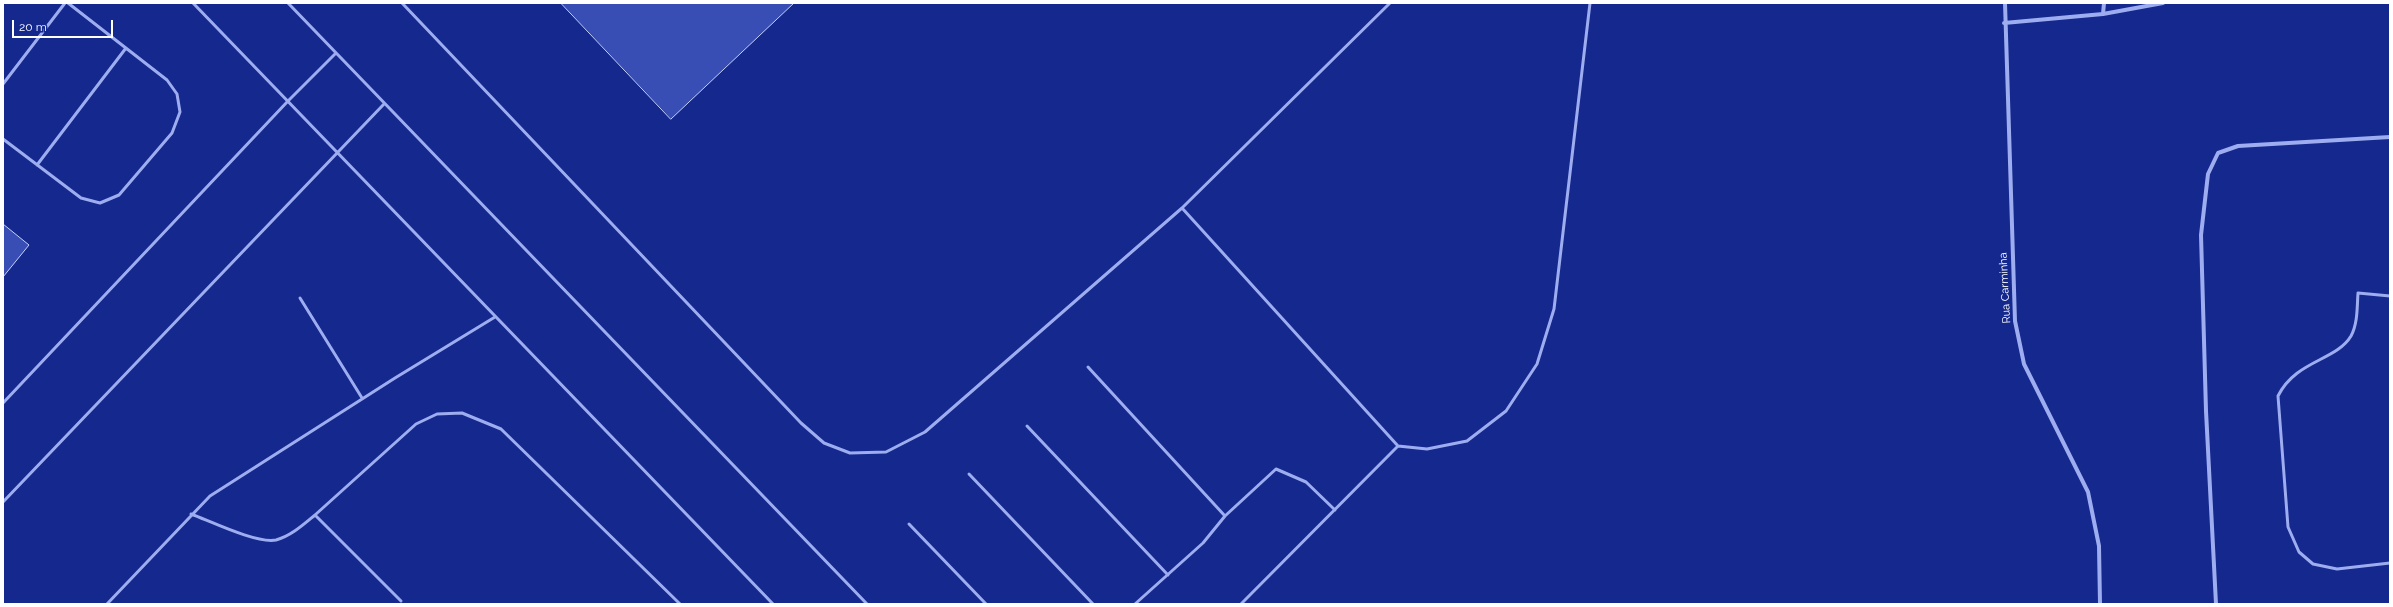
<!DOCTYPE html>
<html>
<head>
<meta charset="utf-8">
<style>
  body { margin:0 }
  #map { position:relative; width:2393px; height:607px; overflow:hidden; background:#14288d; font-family:Raleway,sans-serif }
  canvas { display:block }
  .frame { position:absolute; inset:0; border:4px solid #fff; pointer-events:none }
  .scale { position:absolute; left:12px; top:20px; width:101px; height:18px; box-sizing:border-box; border:2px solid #fff; border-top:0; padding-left:5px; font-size:12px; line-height:14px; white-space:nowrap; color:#fff; -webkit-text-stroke:3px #14288d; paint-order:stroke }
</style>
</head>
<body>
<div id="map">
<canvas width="2393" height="607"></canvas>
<div class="frame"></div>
<div class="scale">20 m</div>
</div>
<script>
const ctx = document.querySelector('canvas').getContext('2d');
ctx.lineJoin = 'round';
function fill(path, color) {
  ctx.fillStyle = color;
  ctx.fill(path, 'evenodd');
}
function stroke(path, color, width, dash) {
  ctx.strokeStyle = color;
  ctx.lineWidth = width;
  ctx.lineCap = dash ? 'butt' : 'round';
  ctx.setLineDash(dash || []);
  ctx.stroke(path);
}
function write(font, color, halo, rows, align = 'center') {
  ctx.font = font + ' Raleway,sans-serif';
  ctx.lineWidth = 4;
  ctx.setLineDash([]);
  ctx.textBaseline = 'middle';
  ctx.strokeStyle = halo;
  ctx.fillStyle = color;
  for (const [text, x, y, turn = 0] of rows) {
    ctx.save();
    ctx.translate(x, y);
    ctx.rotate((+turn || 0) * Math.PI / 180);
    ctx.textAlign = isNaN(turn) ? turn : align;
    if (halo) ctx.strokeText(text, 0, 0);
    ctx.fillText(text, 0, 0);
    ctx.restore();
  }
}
const building = new Path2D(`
  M561,3h233l-123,116z
  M3,224l26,21 -26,32z`);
fill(building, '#384eb4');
stroke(building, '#c5cffc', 1);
stroke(new Path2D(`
  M193,3l580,601
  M288,3l579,601
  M402,3l399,420 23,20 26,10 36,-1 39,-20 257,-224 208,-205
  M3,84l62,-81
  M3,139l78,59 19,5 19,-8 53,-62 8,-21 -3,-18 -10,-14 -99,-77
  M37,165l89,-117
  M1182,208l216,238 29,3 40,-8 39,-30 31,-47 17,-55 36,-306
  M2390,296l-32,-3c-1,13 0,30 -7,43 -15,25 -55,24 -73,60l10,131 11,25 14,12 24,5 53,-6
  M300,298l62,100
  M1088,367l137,149 -22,27 -68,61
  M3,403l285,-302 48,-48
  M1027,426l141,149
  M969,474l124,130
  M3,502l381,-398
  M191,514c19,7 66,30 85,26 15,-4 28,-16 39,-25l101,-91 21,-10 25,-1 39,16 179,175
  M315,515l86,86
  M1225,516l51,-47 30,13 29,28
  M909,524l77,80
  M107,604l103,-108 185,-118 100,-61
  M1241,604l157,-158`), '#9eadf0', 3);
stroke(new Path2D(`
  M2005,3l10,318 9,43 64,128 11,54 1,58
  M2103,14l1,-11
  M2004,23l99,-9 60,-11
  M2216,604l-10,-193 -5,-176 7,-61 10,-21 20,-7 152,-9`), '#9eadf0', 4);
write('11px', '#fff', '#14288d', [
  ["Rua Carminha",2005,288,-93]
]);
</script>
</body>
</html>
